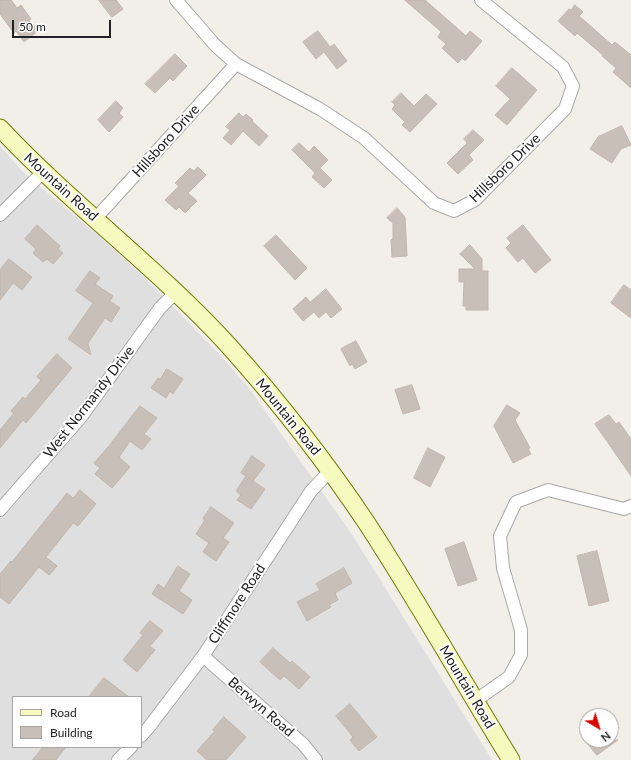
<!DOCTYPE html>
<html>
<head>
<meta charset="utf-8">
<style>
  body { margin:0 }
  #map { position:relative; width:631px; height:760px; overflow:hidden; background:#f2efe9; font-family:Lato,sans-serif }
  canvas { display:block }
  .legend { position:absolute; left:12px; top:696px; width:130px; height:52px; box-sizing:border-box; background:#fff; border:1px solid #a7a7a7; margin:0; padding:5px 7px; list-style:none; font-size:12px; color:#222 }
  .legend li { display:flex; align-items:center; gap:8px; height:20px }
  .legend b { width:20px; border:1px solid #a7a7a7 }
  .north { position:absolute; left:579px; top:708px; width:40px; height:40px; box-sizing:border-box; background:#fff; border:1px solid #a7a7a7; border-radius:50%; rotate:142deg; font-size:11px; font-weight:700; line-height:16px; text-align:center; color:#222 }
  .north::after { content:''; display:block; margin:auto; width:14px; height:18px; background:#d40000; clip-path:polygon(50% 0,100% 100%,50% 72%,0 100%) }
  .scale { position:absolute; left:12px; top:20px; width:99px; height:18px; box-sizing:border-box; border:2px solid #222; border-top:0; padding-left:5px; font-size:12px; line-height:14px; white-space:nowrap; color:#222; -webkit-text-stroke:3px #fff; paint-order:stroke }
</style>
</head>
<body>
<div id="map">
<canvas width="631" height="760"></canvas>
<ul class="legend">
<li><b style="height:5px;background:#f7fabf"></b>Road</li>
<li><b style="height:11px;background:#c7bfb8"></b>Building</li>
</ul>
<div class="north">N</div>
<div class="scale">50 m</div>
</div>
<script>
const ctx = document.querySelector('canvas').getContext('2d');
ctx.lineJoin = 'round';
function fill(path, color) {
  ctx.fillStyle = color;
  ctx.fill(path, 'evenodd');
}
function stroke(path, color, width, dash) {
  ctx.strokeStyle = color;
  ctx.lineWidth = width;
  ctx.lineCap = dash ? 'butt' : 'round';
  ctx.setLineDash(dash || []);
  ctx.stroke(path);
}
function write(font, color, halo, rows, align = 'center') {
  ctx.font = font + ' Lato,sans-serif';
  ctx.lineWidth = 4;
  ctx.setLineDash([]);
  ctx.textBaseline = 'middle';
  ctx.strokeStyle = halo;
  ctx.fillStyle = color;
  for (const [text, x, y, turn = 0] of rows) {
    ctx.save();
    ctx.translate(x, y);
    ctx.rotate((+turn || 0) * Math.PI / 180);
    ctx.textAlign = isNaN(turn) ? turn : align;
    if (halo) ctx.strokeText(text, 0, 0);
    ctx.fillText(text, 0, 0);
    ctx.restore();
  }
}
fill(new Path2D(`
  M0,146l23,26 77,65 45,41 77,79 27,31 104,148 139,224h-492zM13,697h128v50h-128z`), '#e0dfdf');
const building = new Path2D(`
  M0,0h11l6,8 4,-3 10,14 -2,1 9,11 -14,11 -8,-11 -2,2 -14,-19z
  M99,0h17l7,9 -11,8z
  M405,0h20l41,36 4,-5 12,10 -17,20 -3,-3 -4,5 -16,-15 4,-4 -8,-7 3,-5z
  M575,5l8,7 -4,4 33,29 3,-3 16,13v33l-18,-16 3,-4 -14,-12 1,-1 -26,-22 -2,3 -17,-15 11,-12 2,1z
  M318,31l12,16 4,-3 13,17 -10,8 -13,-17 -8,7 -13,-17z
  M175,54l12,12 -14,15 -3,-3 -15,15 -10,-9z
  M512,68l25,22 -30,35 -12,-10 15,-16 -14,-13z
  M401,93l13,13 12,-12 11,10 -27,28 -8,-7 3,-3 -13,-13 3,-4 -3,-3z
  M116,101l7,7 -4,5 4,4 -14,15 -11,-12z
  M239,113l4,4 3,-3 7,6 -1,1 16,15 -9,10 -16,-15 -12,14 -8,-7 7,-8 -4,-3z
  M622,126l9,19 -10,4 -9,14 -22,-14 8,-12z
  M473,130l11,10 -15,15 4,5 -15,14 -11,-11 20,-20 -3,-4z
  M299,143l10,9 5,-6 14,14 -8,8 12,12 -8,8 -12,-11 3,-4 -23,-23z
  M198,167l8,8 -18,18 9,8 -12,12 -6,-6 -3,3 -11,-10 14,-14 -4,-3 15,-15 4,3z
  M397,208l8,9 2,39 -15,1 -1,-17 2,-1v-16l-6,-5z
  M37,225l23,21 -2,3 5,4 -10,11 -6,-5 -4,3 -10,-9 3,-4 -11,-10z
  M523,225l28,35 -16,13 -12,-15 -5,4 -12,-14 5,-5 -4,-5z
  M276,235l31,33 -12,12 -31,-34z
  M470,245l12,14v12h6v39h-22v-4h-3l1,-24h-5v-13h16l-15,-15z
  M9,259l23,18 -10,13 -9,-7 -13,17v-30z
  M90,271l10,7 -5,6 18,12 -3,5 10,7 -9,14 -6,-4 -17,25 3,12 -23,-16 25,-36 -17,-12z
  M624,285l7,5v28l-20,-15z
  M326,289l16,20 -11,9 -5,-6 -7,6 -5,-6 -11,9 -10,-12 13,-12 4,5z
  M356,341l11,21 -12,7 -3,-5 -2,2 -9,-17z
  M57,354l15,14 -46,55 -3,-3 -23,28v-18l14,-17 -3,-2 12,-14 2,2 16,-19 -4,-3z
  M167,369l16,10 -10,15 -3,-3 -4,7 -15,-10 7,-10 2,1z
  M412,385l8,24 -17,5 -8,-24z
  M507,405l13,8 -5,7 15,28 -2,1 3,5 -18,9 -19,-37z
  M140,406l17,12 -13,16 7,5 -9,11 -12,-9 -11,16 11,10 -18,21 -17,-14 5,-6 -6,-5 15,-17z
  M609,415l7,9 3,-2 12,17v37l-36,-52z
  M428,448l17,9 -15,30 -16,-9z
  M252,456l13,9 -12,16 -5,-3 17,11 -14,20 -14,-9 4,-5 -5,-4 10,-15 -5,-3z
  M80,490l16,14 -18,22 -5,-3 -27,34 11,9 -8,9 -10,-8 -30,37 -9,-7v-23l11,-13 1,1 55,-69 6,5z
  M211,507l23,16 -11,15 6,4 -13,19 -13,-9 6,-9 -13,-9 9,-14 -2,-1z
  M464,542l13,38 -19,6 -13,-37z
  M597,551l12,50 -20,5 -12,-50z
  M178,566l12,8 -11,17 13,9 -9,14 -31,-20 6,-10 6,4z
  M344,568l8,15 -17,10 3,7 -9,5 2,2 -24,14 -10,-19 23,-12 -4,-6z
  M150,621l13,10 -13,15 5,4 -18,22 -14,-12 20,-25 -3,-2z
  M273,648l17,15 2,-2 18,16 -11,12 -15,-13 -4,4 -20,-18z
  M104,678l25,19h-40z
  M350,704l27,33 -18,14 -9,-11 3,-3 -17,-21z
  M224,717l22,20 -20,23h-19l-10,-9 18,-20 -2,-1z
  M585,740h33l-21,15z
  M43,747h23l-10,13h-23z`);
fill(building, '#c7bfb8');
stroke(building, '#c4b6ab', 1);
const street = new Path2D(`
  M176,0l39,45 21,19 84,45 44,29 70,65 20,8 21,-11 90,-91 8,-23 -10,-19 -82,-67
  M0,215l43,-43
  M96,218l140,-154
  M0,510l81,-93 79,-109 16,-16
  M203,656l100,88 13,16
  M475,701l34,-24 12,-22v-25l-18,-62 -3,-32 16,-34 32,-12 76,19 7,-3
  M141,736l8,-9 54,-71 108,-165 19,-20
  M118,760l13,-13`);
const secondary = new Path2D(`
  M0,128c72,77 158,140 229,218 50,56 97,116 139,179 50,77 95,157 143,235`);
stroke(street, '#a9a9a9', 14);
stroke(secondary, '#707d05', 19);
stroke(street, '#fff', 12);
stroke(secondary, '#f7fabf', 17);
write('14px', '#222', '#fff', [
  ["Hillsboro Drive",166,141,-48],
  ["Hillsboro Drive",505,168,-44],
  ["Mountain Road",61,187,42],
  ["West Normandy Drive",89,402,-52],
  ["Mountain Road",288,417,51],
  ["Cliffmore Road",237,604,-57],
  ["Mountain Road",467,687,59],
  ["Berwyn Road",261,707,41]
]);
</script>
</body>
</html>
